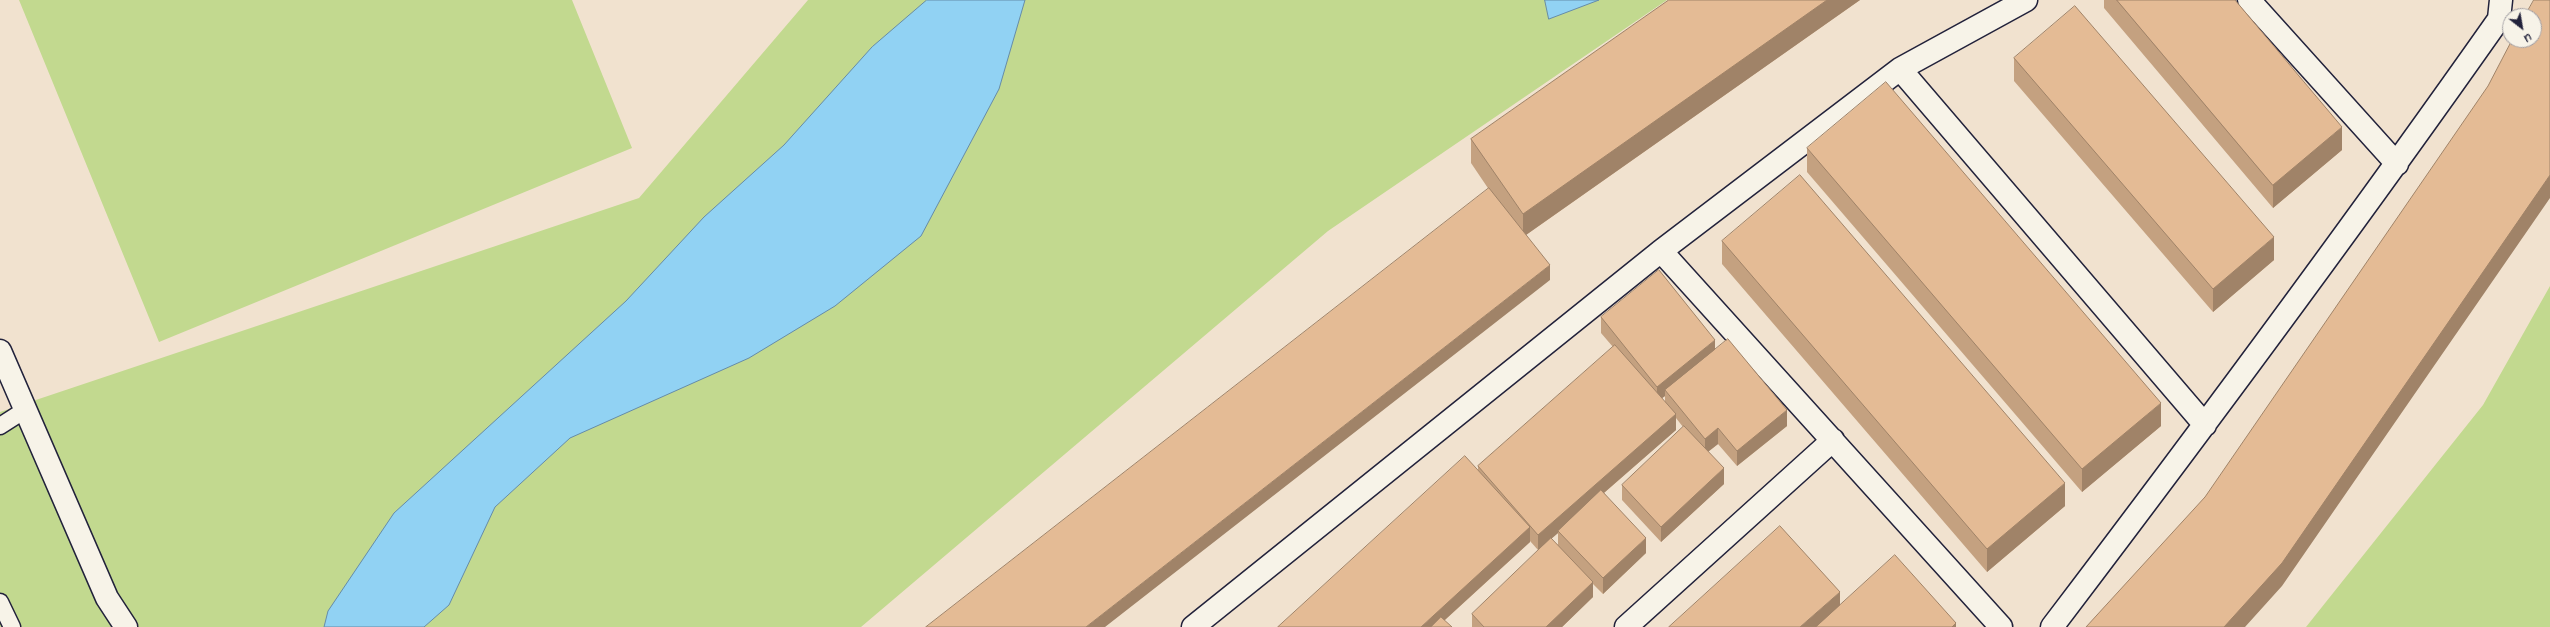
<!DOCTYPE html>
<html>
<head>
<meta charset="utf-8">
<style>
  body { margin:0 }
  #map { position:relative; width:2550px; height:627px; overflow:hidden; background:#f1e2cf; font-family:"Architects Daughter",sans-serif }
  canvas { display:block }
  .north { position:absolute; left:2502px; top:8px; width:40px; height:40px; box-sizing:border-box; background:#f7f3e8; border:1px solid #a29fa3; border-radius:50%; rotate:149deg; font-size:11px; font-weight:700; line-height:16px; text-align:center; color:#22223b }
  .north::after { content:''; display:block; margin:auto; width:14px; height:18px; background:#22223b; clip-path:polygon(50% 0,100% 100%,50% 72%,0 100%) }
</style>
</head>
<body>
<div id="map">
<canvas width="2550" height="627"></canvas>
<div class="north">U</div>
</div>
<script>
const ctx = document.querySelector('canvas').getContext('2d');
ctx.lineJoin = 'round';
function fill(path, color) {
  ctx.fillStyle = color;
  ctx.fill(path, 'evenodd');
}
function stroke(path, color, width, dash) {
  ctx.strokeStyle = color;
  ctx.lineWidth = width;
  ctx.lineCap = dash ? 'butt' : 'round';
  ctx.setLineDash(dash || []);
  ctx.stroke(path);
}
fill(new Path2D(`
  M19,0h553l60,148 -473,194z
  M808,0h859l-339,231 -467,396h-861v-215l639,-214z
  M2550,286v341h-244l177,-222z`), '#c2d98f');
const water = new Path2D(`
  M927,0h98l-26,89 -78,147 -86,70 -86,52 -179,80 -75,69 -46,98 -25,22h-100l4,-16 66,-98 232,-212 78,-84 80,-72 88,-98z
  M1545,0h54l-50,19z`);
fill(water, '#91d2f3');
stroke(water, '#658ca9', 1);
const lane = new Path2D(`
  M0,426l25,-16
  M0,602l12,25`);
const street = new Path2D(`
  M2249,0l148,164
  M1900,69l305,356
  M1661,251l340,376
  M0,351l107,247 19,29
  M1193,627l468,-376 239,-182 126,-69
  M1626,627l207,-187
  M2052,627c152,-200 302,-402 447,-608l2,-19`);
stroke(lane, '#22223b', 19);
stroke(street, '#22223b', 25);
stroke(lane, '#f7f3e8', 16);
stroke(street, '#f7f3e8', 22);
fill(new Path2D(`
  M1669,0h191l-334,235 24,45 -79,-117v-24z
  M2104,0h131l107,150 -69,58 -169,-200z
  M2014,58l260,202 -61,52 -199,-231z
  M1807,148l354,278 -79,66 -275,-320z
  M1722,241l343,265 -78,66 -265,-308z
  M1601,317l114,33 72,76 -50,40 -19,-22 -10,8 16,32 -63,58 -39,-42v-15l61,-58 -7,-9v12l-72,63 42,60 -43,41 -10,-10v13l-31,30h-90v-13l73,-70 -7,6 -8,-9v1l-85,78 -167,7 200,-157v-4l135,-119 -12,-14zM1665,396v6l-3,-4zM1558,533v12l-7,-6z`), '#c4a180');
fill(new Path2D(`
  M1827,0h33l-337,237v-23z
  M2342,127v23l-69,58v-23z
  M2550,175v23l-268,388 -37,41h-21z
  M2274,237v23l-61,52v-23z
  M1550,265v15l-445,347h-19z
  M1715,340v15l-50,35v6l-8,6v-15z
  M2161,403v23l-79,66v-23z
  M1787,410v16l-50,40v-15z
  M1676,414v16l-117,102 -1,-1v2l-20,17v-15z
  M1718,428v16l-13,10v-15z
  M1724,468v16l-63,58v-15z
  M2065,483v23l-78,66v-23z
  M1530,527v15l-93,85h-16z
  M1646,538v15l-43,41v-16z
  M1593,582v15l-31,30h-16z
  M1840,592v23l-14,12h-26z
  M1956,623v4h-4z`), '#a08368');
const building = new Path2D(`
  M1669,0h158l-304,214 -52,-75z
  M2117,0h118l107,127 -69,58z
  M2534,0h16v175l-268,388 -58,64h-138l119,-130 283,-411 24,-46h22v-24h-9z
  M2075,6l199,231 -61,52 -199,-231z
  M1886,82l275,321 -79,66 -275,-321z
  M1800,175l265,308 -78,66 -265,-308z
  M1489,188l61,77 -464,362h-160z
  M1659,270l56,70 -58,47 -56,-70z
  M1728,339l59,71 -50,41 -19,-23 -13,11 -40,-49z
  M1615,345l61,69 -138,121 -60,-69z
  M1684,426l40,42 -63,59 -39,-42z
  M1465,456l65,71 -109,100h-143z
  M1601,490l45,48 -43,40 -45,-47z
  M1780,526l60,66 -40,35h-131z
  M1551,538l42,44 -47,45h-62l-12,-13z
  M1895,555l61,68 -4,4h-136z
  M1441,617l11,10h-21z`);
fill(building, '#e4bb95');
stroke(building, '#a08368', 1);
</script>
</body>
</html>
